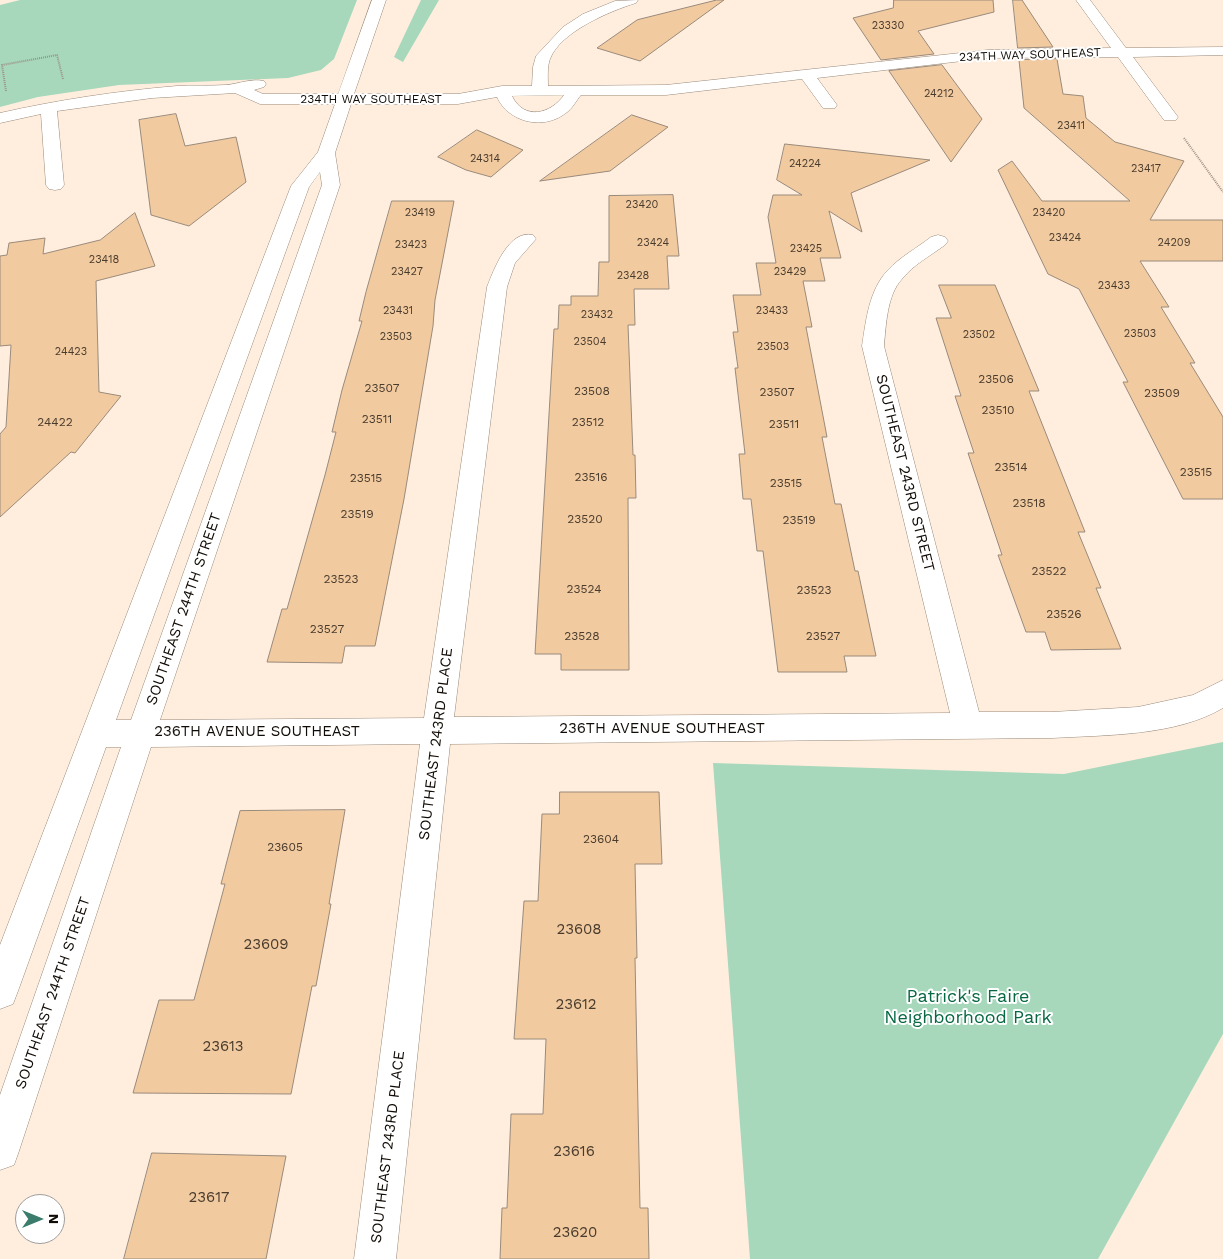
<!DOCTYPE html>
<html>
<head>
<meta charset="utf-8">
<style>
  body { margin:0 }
  #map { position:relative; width:1223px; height:1259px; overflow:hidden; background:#ffeede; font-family:"Work Sans",sans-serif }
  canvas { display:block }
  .north { position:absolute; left:15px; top:1194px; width:50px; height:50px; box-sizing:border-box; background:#fff; border:1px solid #9f9d9b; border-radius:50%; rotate:90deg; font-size:14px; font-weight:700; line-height:20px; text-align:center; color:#100b06 }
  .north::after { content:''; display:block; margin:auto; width:18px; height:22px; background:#3b7c6c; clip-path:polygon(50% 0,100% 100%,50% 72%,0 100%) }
</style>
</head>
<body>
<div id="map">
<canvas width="1223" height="1259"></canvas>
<div class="north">N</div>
</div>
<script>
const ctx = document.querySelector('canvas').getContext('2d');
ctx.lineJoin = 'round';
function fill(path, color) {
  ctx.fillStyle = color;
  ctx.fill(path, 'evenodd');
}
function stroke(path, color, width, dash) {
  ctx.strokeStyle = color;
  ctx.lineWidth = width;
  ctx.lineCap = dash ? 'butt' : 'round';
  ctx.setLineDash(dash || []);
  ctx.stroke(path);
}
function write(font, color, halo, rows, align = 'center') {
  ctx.font = font + ' "Work Sans",sans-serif';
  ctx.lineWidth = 4;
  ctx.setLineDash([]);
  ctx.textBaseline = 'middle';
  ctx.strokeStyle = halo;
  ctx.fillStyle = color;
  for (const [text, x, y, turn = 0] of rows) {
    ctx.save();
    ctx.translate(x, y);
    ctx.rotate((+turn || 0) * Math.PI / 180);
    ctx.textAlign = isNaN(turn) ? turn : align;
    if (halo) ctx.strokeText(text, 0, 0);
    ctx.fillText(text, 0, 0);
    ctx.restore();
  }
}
fill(new Path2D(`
  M20,0h337l-23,59 -13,11 -33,8 -169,7 -81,12 -38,10v-102z
  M421,0h18l-36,62 -9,-5z
  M1223,742v292l-125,225h-348l-37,-496 351,11z`), '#a7d8bc');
const building = new Path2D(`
  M717,0h7l-84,61 -43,-13 40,-28z
  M894,0h99l1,12 -76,19 16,23 -53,6 -28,-42 40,-10z
  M1013,0h9l31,47 -35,1z
  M1057,59l6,35 20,2 3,22 29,24 69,19 -34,59h73v41h-83l29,46h-8l34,56h-5l33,54v82h-40l-60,-117h5l-49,-93 -31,-15 -50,-104 14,-9 30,40h88l-106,-93 -5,-48z
  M942,65l40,54 -31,43 -62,-91z
  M176,114l9,32 51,-9 10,45 -57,44 -38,-11 -12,-95z
  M632,115l36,12 -58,44 -70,10z
  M477,130l46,20 -32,27 -25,-7 -28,-13z
  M785,144l145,16 -79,33 11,39 -33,-21 12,47h-21l5,23h-22l9,46h-6l21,110h-5l13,67h6l14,67h3l18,85h-32l3,16h-69l-15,-121h-6l-6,-52h-8l-4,-45h6l-10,-86h3l-5,-36h5l-5,-37h28l-5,-32h20l-8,-46 5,-22h29l-25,-15z
  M673,195l6,61h-12l2,33h-35l1,36h-7l5,130h2l1,43h-8l1,172h-68v-16h-26l19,-325h4l1,-24h12v-9h27l1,-34h10v-66z
  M392,201h62l-19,99 -2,26 -29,173 -29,147h-30l-3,17 -75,-1 15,-53h5l38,-134 11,-43h-4l10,-42 20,-69h-3l7,-29z
  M135,213l20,53 -59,15 3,111 22,4 -46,57 -4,-1 -71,65v-83l6,-7 5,-82 -11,1v-90l7,-1 2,-12 36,-5 -2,16 57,-14z
  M939,285h56l44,106h-10l56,141h-7l23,56h-5l25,61 -70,1 -6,-18h-19l-28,-77h4l-34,-102h6l-19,-57h6l-25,-78h15z
  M560,792h99l3,72h-27l2,94h-2l5,250h8l1,51h-149l2,-51h5l4,-94h32l3,-75h-32l10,-138h14l4,-87h17z
  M345,810l-16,94h2l-15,82h-4l-21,108 -158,-1 26,-93h35l31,-116h-4l19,-73z
  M152,1153l134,3 -20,103h-142z`);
fill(building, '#f2caa0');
stroke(building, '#998a7b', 1);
const minor = new Path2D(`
  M372,0h14l-32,94h104l44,-8h30l1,-19 3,-11 27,-29 20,-13 32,-13 23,-1 -2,3c-26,8 -76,29 -86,56 -3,8 -2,18 -2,27l118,-1 322,-35 123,-2 -35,-48h14l36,48 97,-1v8l-90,2 45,60 -2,3h-12l-46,-63 -130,1 -171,20 20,27 -2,3h-12l-21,-29 -136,16h-85c-5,6 -9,14 -15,18 -23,18 -58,9 -69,-16l-39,7h-107l-16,49 5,32 -180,535 264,-2 63,-431c7,-18 22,-58 46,-52l3,4 -21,24 -8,24 -53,430 496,-4 -88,-367c4,-26 7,-56 26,-76 12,-13 29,-22 43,-33l7,-2 7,2 3,4 -3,4c-15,11 -32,20 -43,34 -15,16 -16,46 -18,67l95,366h73l86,-5 55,-12 30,-15v28c-47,28 -117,27 -171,30l-602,6 -54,515h-42l66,-515 -269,3 -132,404 -5,14 -14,5v-75l121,-348h-15l-88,244 -5,13 -13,5v-64l291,-759 27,-34 17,-48h-75l-25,-11 -83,5 -95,13 7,74 -3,4 -6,1 -6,-1 -3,-4 -5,-71 -41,9v-10c58,-13 117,-22 177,-27 16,-1 33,0 49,-1 12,-1 26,-7 38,-4l2,3 -2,3 -10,3 9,4h75zM564,95c-13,19 -40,26 -52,1zM320,172l2,13 -191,535h-15l193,-533z`);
stroke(minor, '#98897a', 1);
stroke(new Path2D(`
  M6,91l-4,-26 55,-10 6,24
  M1184,138l39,54`), '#9d9185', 2, [1, 1]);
fill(minor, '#fff');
write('11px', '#483b2c', null, [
  ["23330",888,26],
  ["24212",939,94],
  ["23411",1071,126],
  ["24314",485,159],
  ["24224",805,164],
  ["23417",1146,169],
  ["23420",642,205],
  ["23419",420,213],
  ["23420",1049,213],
  ["23424",1065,238],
  ["23424",653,243],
  ["24209",1174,243],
  ["23423",411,245],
  ["23425",806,249],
  ["23418",104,260],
  ["23427",407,272],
  ["23429",790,272],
  ["23428",633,276],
  ["23433",1114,286],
  ["23431",398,311],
  ["23433",772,311],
  ["23432",597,315],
  ["23503",1140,334],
  ["23502",979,335],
  ["23503",396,337],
  ["23504",590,342],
  ["23503",773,347],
  ["24423",71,352]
]);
write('12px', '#100b06', '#fff', [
  ["234TH WAY SOUTHEAST",1030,55,-2],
  ["234TH WAY SOUTHEAST",371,99]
]);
write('12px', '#483b2c', null, [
  ["23506",996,379],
  ["23507",382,388],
  ["23508",592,391],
  ["23507",777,392],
  ["23509",1162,393],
  ["23510",998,410],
  ["23511",377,419],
  ["24422",55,422],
  ["23512",588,422],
  ["23511",784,424],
  ["23514",1011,467],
  ["23515",1196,472],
  ["23516",591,477],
  ["23515",366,478],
  ["23515",786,483],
  ["23518",1029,503],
  ["23519",357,514],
  ["23520",585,519],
  ["23519",799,520],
  ["23522",1049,571],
  ["23523",341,579],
  ["23524",584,589],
  ["23523",814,590],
  ["23526",1064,614],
  ["23527",327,629],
  ["23528",582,636],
  ["23527",823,636],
  ["23604",601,839],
  ["23605",285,847]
]);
write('15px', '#100b06', '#fff', [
  ["SOUTHEAST 243RD STREET",905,473,76],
  ["SOUTHEAST 244TH STREET",184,609,-71],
  ["236TH AVENUE SOUTHEAST",662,729],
  ["236TH AVENUE SOUTHEAST",257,732],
  ["SOUTHEAST 243RD PLACE",436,744,-83],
  ["SOUTHEAST 244TH STREET",53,993,-71],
  ["SOUTHEAST 243RD PLACE",388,1147,-83]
]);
write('15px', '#483b2c', null, [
  ["23608",579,930],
  ["23609",266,945],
  ["23612",576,1005],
  ["23613",223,1047],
  ["23616",574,1152],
  ["23617",209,1198],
  ["23620",575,1233]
]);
write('18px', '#076843', '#fff', [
  ["Patrick's Faire",968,997],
  ["Neighborhood Park",968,1018]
]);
</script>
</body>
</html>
